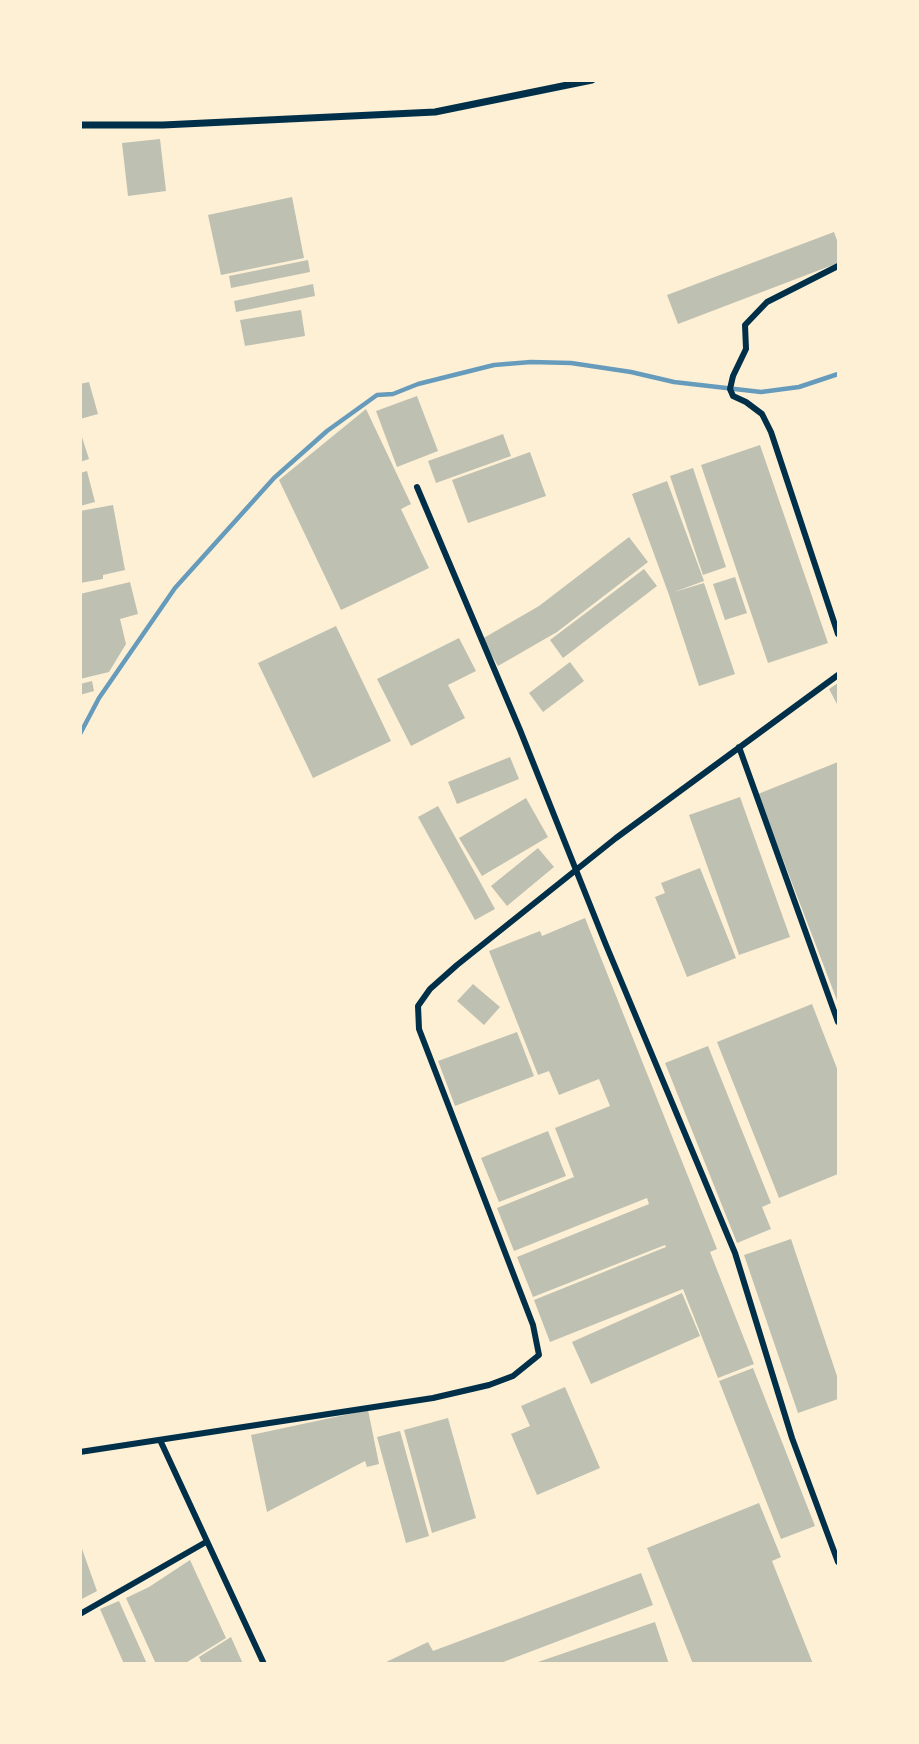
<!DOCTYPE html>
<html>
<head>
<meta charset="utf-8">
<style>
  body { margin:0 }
  #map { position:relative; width:919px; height:1744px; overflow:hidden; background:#fdf0d5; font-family:Karla,sans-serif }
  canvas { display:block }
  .frame { position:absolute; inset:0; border:82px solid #fdf0d5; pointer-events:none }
</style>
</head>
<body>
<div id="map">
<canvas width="919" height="1744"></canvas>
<div class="frame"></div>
</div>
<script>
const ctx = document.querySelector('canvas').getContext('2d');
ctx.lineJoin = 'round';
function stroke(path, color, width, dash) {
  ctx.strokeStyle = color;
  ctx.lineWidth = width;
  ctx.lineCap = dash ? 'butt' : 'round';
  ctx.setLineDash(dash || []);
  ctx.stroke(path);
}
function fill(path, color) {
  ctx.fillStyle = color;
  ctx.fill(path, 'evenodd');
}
stroke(new Path2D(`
  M80,734l19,-36 76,-110 99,-110 53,-47 50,-36 16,-1 25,-10 76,-19 37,-3 40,1 60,9 43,10 87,10 38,-5 39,-13`), '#669bbc', 4.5);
fill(new Path2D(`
  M160,139l6,52 -38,5 -6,-53z
  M292,197l12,61 -83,17 -13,-60z
  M834,232l4,11v20l-160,61 -11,-29z
  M308,260l2,12 -79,16 -2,-12z
  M313,284l2,12 -79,16 -2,-11z
  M301,310l4,26 -60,10 -5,-26z
  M89,382l9,32 -18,5v-35z
  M417,396l21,55 -41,16 -21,-56z
  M366,409l45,95 -10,5 28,59 -88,42 -62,-130z
  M80,431l9,28 -9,3z
  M503,434l8,22 -75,27 -8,-22z
  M760,445l68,198 -60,20 -67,-198z
  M530,452l16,44 -78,27 -16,-43z
  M693,468l33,99 -23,8 -33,-99z
  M87,471l8,31 -15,4v-33z
  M667,481l37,100 -30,11 30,-9 31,91 -36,12 -30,-91 -37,-101z
  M113,505l12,65 -22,5v4l-23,4v-72z
  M629,537l19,25 -91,70 -59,34 -16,-27 57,-33z
  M644,569l13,17 -94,72 -13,-18z
  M735,577l12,36 -22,7 -12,-36z
  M130,582l8,32 -18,5 6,25 -17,28 -29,7v-85z
  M336,626l55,115 -78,37 -55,-115z
  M459,638l17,33 -28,14 17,33 -54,28 -34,-67z
  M570,662l14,19 -41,31 -14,-19z
  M92,681l2,10 -14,4v-11z
  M838,683v23l-9,-17z
  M510,757l9,22 -62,25 -9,-22z
  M838,762v241l-80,-209z
  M740,797l50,140 -51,18 -50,-140z
  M526,798l22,39 -66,39 -23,-38z
  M438,806l57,103 -20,11 -57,-103z
  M538,848l16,19 -47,39 -16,-20z
  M700,868l36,90 -49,19 -32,-80 10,-4 -4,-10z
  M585,918l132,331 -7,3 44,112 -36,14 -35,-89 -133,53 -16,-42 132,-53 -1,-2 -132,52 -16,-40 132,-53 -2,-6 -133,53 -17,-43 77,-31 -19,-49 55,-22 -11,-27 -40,16 -10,-24 -11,4 -49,-124 51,-20 2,5z
  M473,984l27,23 -16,18 -27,-24z
  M812,1004l26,67v103l-59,24 -62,-156z
  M517,1032l17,44 -79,30 -17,-45z
  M708,1046l63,157 -9,4 9,22 -34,14 -72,-180z
  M548,1131l18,45 -67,26 -18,-44z
  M791,1239l47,140v20l-40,14 -54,-158z
  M682,1293l18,43 -109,48 -19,-42z
  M753,1368l62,158 -34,13 -62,-158z
  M565,1387l35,81 -63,27 -26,-61 19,-8 -9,-20z
  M368,1410l11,54 -12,3 -2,-6 -98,51 -16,-77z
  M448,1418l28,100 -44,15 -28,-103z
  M400,1431l29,105 -23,7 -29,-106z
  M759,1503l22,54 -9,4 41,103h-120l-46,-116z
  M81,1546l16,45 -17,9v-53z
  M190,1560l36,78 -42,26h-28l-30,-66 23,-11z
  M641,1573l12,32 -155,59h-116l46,-22 5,9z
  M119,1601l28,63h-23l-24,-55z
  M655,1622l14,42h-134v-1z
  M231,1637l12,27h-41l-3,-7z`), '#bec0b2');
stroke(new Path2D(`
  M838,266l-71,36 -22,23 1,24 -13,27 -3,13 3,7 13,6 16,12 9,18 67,202
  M417,487l103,243 86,215 129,308 57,185 46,124
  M739,747l99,275
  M160,1440l104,224
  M80,1452l353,-54 56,-13 24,-9 26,-21 -6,-30 -114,-296 -1,-23 12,-17 27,-24 159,-127 222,-163
  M80,1614l126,-72`), '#003049', 6);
stroke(new Path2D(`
  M80,125h83l272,-13 157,-32`), '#003049', 7);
</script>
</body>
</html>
